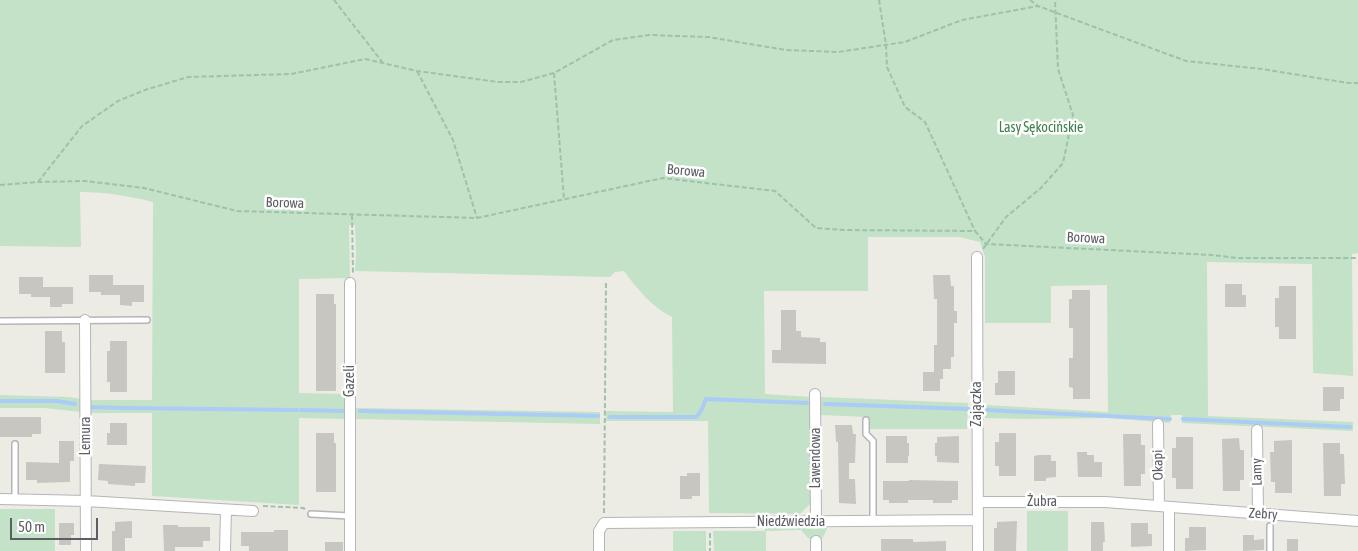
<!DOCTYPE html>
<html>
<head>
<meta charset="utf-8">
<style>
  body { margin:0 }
  #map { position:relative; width:1358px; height:551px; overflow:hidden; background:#edece4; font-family:"Asap Condensed",sans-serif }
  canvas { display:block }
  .scale { position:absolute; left:10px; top:518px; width:88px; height:22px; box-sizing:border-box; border:2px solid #5c5e63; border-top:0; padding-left:6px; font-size:15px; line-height:18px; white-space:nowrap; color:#5c5e63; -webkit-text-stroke:4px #fff; paint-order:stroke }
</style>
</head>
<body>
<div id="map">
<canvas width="1358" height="551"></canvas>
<div class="scale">50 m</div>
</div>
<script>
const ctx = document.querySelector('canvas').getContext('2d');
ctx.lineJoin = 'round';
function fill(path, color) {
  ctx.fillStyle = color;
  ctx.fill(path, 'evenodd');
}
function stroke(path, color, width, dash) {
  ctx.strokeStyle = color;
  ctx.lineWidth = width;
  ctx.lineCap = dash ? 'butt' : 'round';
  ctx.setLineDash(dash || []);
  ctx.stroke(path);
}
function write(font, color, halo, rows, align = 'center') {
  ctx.font = font + ' "Asap Condensed",sans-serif';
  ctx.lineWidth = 5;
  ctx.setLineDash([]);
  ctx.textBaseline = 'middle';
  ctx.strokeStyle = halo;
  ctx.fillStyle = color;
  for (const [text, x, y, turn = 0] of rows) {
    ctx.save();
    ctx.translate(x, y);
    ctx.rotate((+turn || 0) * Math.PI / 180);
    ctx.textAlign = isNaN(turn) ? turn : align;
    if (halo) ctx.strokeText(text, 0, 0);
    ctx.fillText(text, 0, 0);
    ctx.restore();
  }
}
fill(new Path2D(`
  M0,0h1358v253l-6,1 1,122 -40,-3 -1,-109 -105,-2 1,154 145,6v9l-171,-8v-8h-11l-1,8 -62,-5 -82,1 -41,-1 1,-13 122,7 -1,-127 -56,1v37h-66v-66l-5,-15 -21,-5h-91v54h-104l1,103 47,3v102l-2,5 -10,10 -91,-1 -1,-92h-102v-10l67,1 -1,-95c-19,-9 -35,-28 -48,-46l-9,1 -5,5 -255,-6 1,-17 -1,-29h-6l1,53 -51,1v114l46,1v25l-46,-1v87l-147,-9v-83h-61v-13h61l1,-198c-24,-6 -48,-10 -73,-10l1,55 -81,-1z
  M0,395l69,2 12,2v13l-37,-4h-44z
  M821,397l147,6 -1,26h-98l-1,-12 -47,-2z
  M355,408l245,4v12l-245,-5z
  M0,509h55v42h-55z
  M1027,511h41v40h-41z
  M827,525v4l-5,10h-13l-8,-9 -35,1v20h-52l-1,-20h52v-5z
  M673,531h33v20h-33z`), '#c3e2c7');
stroke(new Path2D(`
  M0,401h57l18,3
  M825,404l144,5
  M90,407l35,1 172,2
  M301,410l42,1
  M985,410l185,9
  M360,411l238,5
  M610,417h86c7,-6 6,-10 10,-18l101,4
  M1183,419l167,8`), '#abccf6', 4);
fill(new Path2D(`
  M89,275h24v10h31v17h-12v4l-12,-1v-10h-19v-3h-12z
  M933,275h17l1,11h3v25h3v12h-3v34h-3v12h-8v10h-3v12h-17v-19h11v-27h3v-46h-3z
  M19,277h24v10h30v17h-11v3h-12v-10h-19v-3h-12z
  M1225,284h17v11h4v12h-21z
  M1279,286h17v53h-17v-12h-4v-29h4z
  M1072,290h18v109h-17v-11l-4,-1v-29h4v-30h-4v-29h3z
  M316,294h18v10h2v87h-20z
  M781,310h15v21h5v6l19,1v4h6v22l-54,-1v-13h9z
  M45,331h17v11h3v31h-20z
  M110,341h17v51h-17v-10h-3v-31h3z
  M998,371h17v24h-20v-12h3z
  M1323,387h21v12h-4v12h-17z
  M0,417h41v17h-9v3h-32z
  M110,423h17v22h-20v-12h3z
  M835,425h17l1,9h3l-1,29h-6v16h6l1,25 -17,-1 -1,-61h-2z
  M316,433h18v10h2v49h-20z
  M999,433h17v43h-17v-10h-4v-24h4z
  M1123,434h18v11h4v29h-4v12h-17z
  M886,436h21v7h2v13h-1v7h-22z
  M959,436v27l-22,-1v-6h-2v-13h2v-6z
  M1176,437h17v52h-17v-11h-4v-30h4z
  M1239,438l1,12h4v30h-4v11h-17l-1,-52z
  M1292,440v53h-17v-11h-4l-1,-30h4v-11z
  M59,441h15v20h-4v21l-33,1v-3h-11v-18l33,1z
  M1323,443h17v11h4l1,30h-4v12h-17z
  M1077,452h10v3h7v7h8v15h-24z
  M1039,455h12v6h5v16l-10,1v3h-12v-25z
  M99,464l47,2 -1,17h-10v3l-27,-2v-3l-10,-1z
  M687,473h13v23h-8v3h-12v-23h7z
  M909,480l49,1v19h-6v3h-19v-3h-25v3h-19v-3h-6v-19h26z
  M132,521v17h-7v13h-13v-20h3v-9z
  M1017,521l-1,30h-22v-23h3v-6z
  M1091,522h13l1,20h-2v9h-12z
  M59,523h15v12h-3v10h-12z
  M1131,523h17v11h4v12l-21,1z
  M163,525h15v2h32v14h-7v6h-28v4h-11z
  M1189,527h17v23l-21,1v-13h4z
  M274,530h14v21h-39v-5h-8v-14h33z
  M1243,535h11v5l10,-1v11l-21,1z
  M881,539h32v3l33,-1v10h-65z
  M1287,539h11v12h-11z
  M325,542h18v9h-18z`), '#c8c6c1');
const service = new Path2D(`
  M0,321l147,-1
  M866,420v14l7,7v79
  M15,499v-55
  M311,514l39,2
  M1270,526v25`);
const minor = new Path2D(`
  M977,257l1,294
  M85,320l1,231
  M815,394l1,127
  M1158,424l1,82
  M1257,430l1,83
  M0,499l86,2 167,10
  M978,502h127l253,19
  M1169,507v44
  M816,541v10
  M225,551l1,-41
  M350,551v-268
  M599,551v-20l5,-8 374,-3`);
stroke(service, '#b4b5ba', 8);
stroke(minor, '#b4b5ba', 12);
stroke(new Path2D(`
  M334,0l49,63
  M879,0l7,45 1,22 18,40 20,15 50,109
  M1030,0l8,6
  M417,71l36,69 24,78
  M554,73l10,126
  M38,182l44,-56 36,-25 27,-11 43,-13 103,-3 74,-15 52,12 81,11h23l33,-9 59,-33 36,-5 59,2 78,13 52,2 67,-10 57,-22 76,-14 148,55 76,8 86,14h10
  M0,185l38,-3 47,-1 59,7 93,23 240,7 186,-40 112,13 41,37 27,2 132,1 11,13 226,11 25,3h121
  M352,215l1,58
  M983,249l23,-32 35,-29 22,-25 10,-48 -15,-46 -3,-69
  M263,506l40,2 2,1
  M604,513l2,-232
  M710,533v18`), '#9dc2ac', 2, [5, 2.5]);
stroke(service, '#fff', 5);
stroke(minor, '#fff', 10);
write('14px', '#3e8049', '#fff', [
  ["Lasy Sękocińskie",1041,128]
]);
write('14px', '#5c5e63', '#fff', [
  ["Borowa",686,171,5],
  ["Borowa",285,203,2],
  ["Borowa",1086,238,3],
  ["Gazeli",350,381,-90],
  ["Zajączka",977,404,-90],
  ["Lemura",86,436,-90],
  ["Lawendowa",816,458,-90],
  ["Okapi",1158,465,-91],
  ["Lamy",1257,472,-91],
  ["Żubra",1042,502],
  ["Zebry",1263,514,4],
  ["Niedźwiedzia",791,522]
]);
</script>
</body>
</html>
